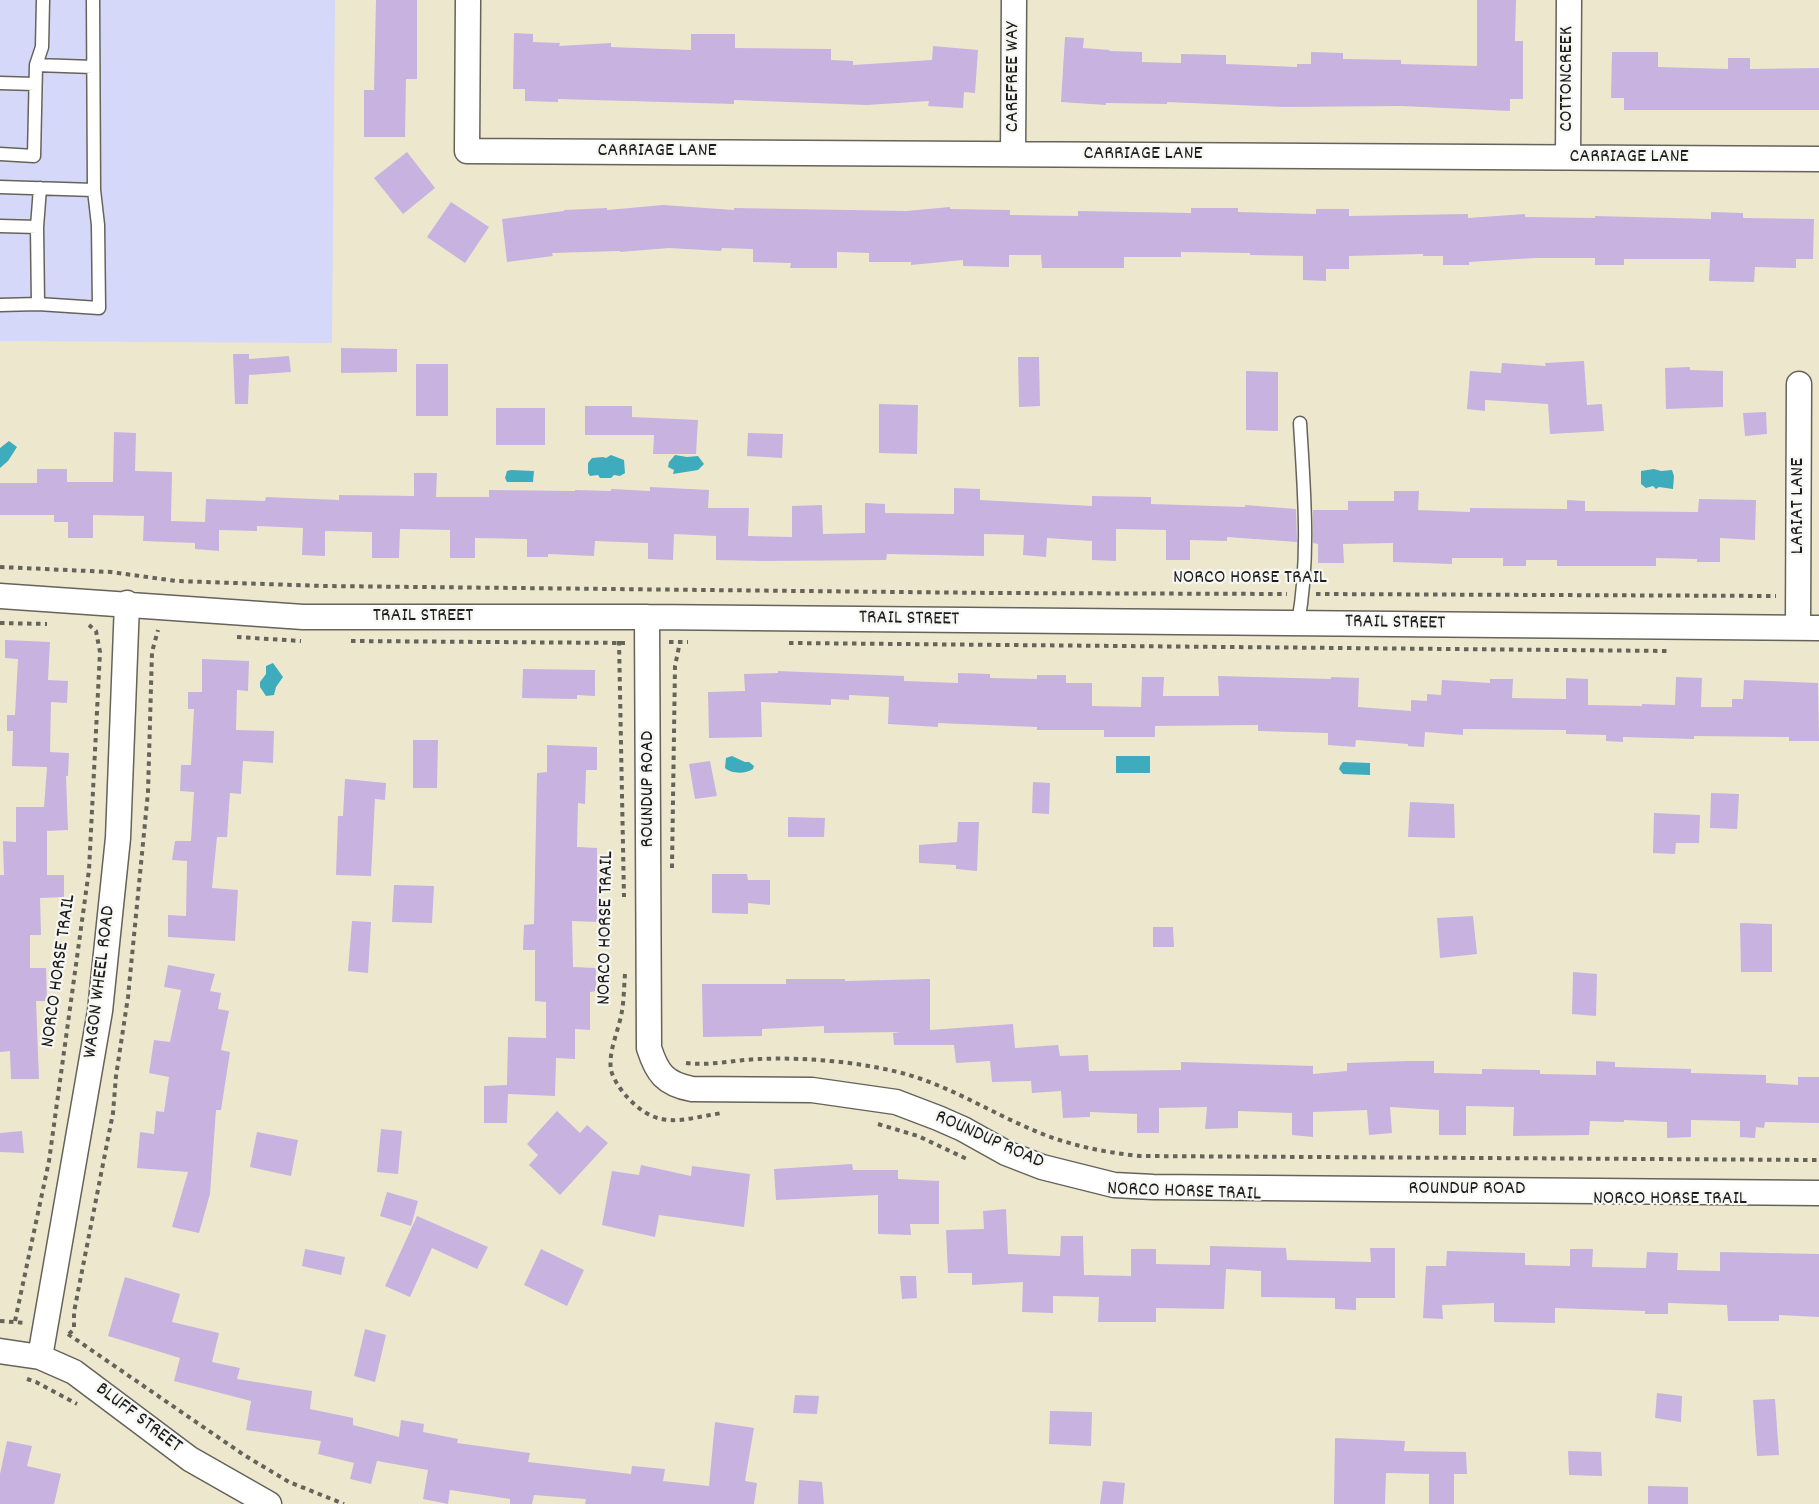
<!DOCTYPE html>
<html>
<head>
<meta charset="utf-8">
<style>
  body { margin:0 }
  canvas { display:block; background:#ede7ce }
</style>
</head>
<body>
<canvas width="1819" height="1504"></canvas>
<script>
const ctx = document.querySelector('canvas').getContext('2d');
ctx.lineJoin = 'round';
function fill(path, color) {
  ctx.fillStyle = color;
  ctx.fill(path, 'evenodd');
}
function stroke(path, color, width, dash) {
  ctx.strokeStyle = color;
  ctx.lineWidth = width;
  ctx.lineCap = dash ? 'butt' : 'round';
  ctx.setLineDash(dash || []);
  ctx.stroke(path);
}
function write(font, color, halo, rows, align = 'center') {
  ctx.font = font + ' Dekko,sans-serif';
  ctx.lineWidth = 4.5;
  ctx.setLineDash([]);
  ctx.textBaseline = 'middle';
  ctx.strokeStyle = halo;
  ctx.fillStyle = color;
  for (const [text, x, y, turn = 0] of rows) {
    ctx.save();
    ctx.translate(x, y);
    ctx.rotate((+turn || 0) * Math.PI / 180);
    ctx.textAlign = isNaN(turn) ? turn : align;
    if (halo) ctx.strokeText(text, 0, 0);
    ctx.fillText(text, 0, 0);
    ctx.restore();
  }
}
fill(new Path2D(`
  M0,0h335l-3,343 -332,-2z`), '#d5d8f9');
fill(new Path2D(`
  M9,441l8,6 -9,14 -8,7v-20z
  M611,455l13,5 1,13 -5,3 -6,-1 -3,3h-11l-2,-3 -8,1 -2,-3v-10l4,-5 11,-1 3,1z
  M675,455l12,2 11,-1 6,8 -6,6 -25,4 1,-4 -6,-3 1,-5z
  M1654,469l7,2 11,-1 2,6 -1,13 -14,-2 -3,2 -3,-3 -7,2 -5,-4v-13z
  M511,470l23,1 -1,11h-26l-2,-4 2,-7z
  M273,663l10,14 -7,10 -2,8 -8,1 -6,-9v-5l6,-8v-8z
  M732,756l13,6h4l5,4 -1,3c-7,5 -22,5 -28,-1l1,-10z
  M1150,756v17h-34v-17z
  M1343,762l27,1v12l-27,-1 -4,-5 1,-3z`), '#3facbd');
fill(new Path2D(`
  M376,0h41v79h-11l-1,58h-41v-47h10z
  M1477,0h39l-1,41h8v58h-13v12l-109,-5 -117,1 -117,-5v2l-61,-1v2l-45,-3 4,-65 19,1 -1,10 27,2 -1,1 33,1v10l39,1v-9l45,1v9l71,3v-3h14v-12l32,1v6l58,1v4l76,2z
  M514,33l19,1v8l27,1 -1,3 52,-3v4l80,3v-16h44v14l96,1v11l22,1v4l79,-5 1,-14 45,4 -3,43 -11,-1 -1,16 -35,-2 1,-5 -62,4 -133,-5v4l-176,-5v3l-33,-1v-12h-12z
  M1612,52h46v15l70,2v-11h22v11l69,-1v42h-195v-12h-13z
  M407,152l28,36 -32,26 -29,-36z
  M451,202l38,25 -24,36 -38,-26z
  M663,205l71,5v-2l172,3 44,-4v2l60,1v5l68,1v-5l113,2v-5h47v4l78,2v-5h33v7l119,-2v4l57,-4v3l70,1v-2l116,3v-7l32,1v5l71,1 -1,40h-17v9l-41,-1 -1,15 -45,-1 1,-22h-86v6h-29v-7h-60l-66,4v3h-26v-9h-20v-2l-74,2v13h-23v12l-23,-1v-24l-53,-1v-2l-69,-1v5h-57v11h-82l-1,-13h-32v12l-46,-1v-6l-52,5v-3h-42v-9l-32,-1v16h-47l1,-5 -38,-1v-13l-31,-1 -1,3 -52,-3 -49,4v-1l-68,2 1,3 -46,6 -5,-43 62,-8v-1l43,-2v2z
  M341,348l56,1v23l-56,1z
  M233,354h16v5l40,-3 2,16 -42,3 -1,29h-13z
  M1018,357h21l1,49 -21,1z
  M1584,361l3,44 15,-1 2,27 -54,3 -2,-30 -63,-4v11l-18,-2 3,-38 31,2 1,-10 44,3 -1,-3z
  M416,364h32v52h-32z
  M1690,367v3l33,1v36l-57,2 -1,-41z
  M1246,371l32,1v59l-32,-1z
  M879,404l39,1 -1,49 -38,-1z
  M585,406h47v11l66,3 -2,34h-43l1,-19h-69z
  M496,408h49v37h-49z
  M1766,412l1,22 -22,2 -2,-23z
  M114,432l22,1 -1,38 37,1 -1,49 34,1 1,-23 59,2 1,-4 73,3v-5l75,1v-23h23l-1,24h53v-7l86,1v-1l36,1v-2l39,2v-4l59,3 -1,18h41l-1,28 44,1v-31l30,-1 1,29 42,-1v-30l20,1v9l69,1v-26l26,1v11l112,6v-10l59,1v7l94,3v-2l51,4 1,33 -70,-5v4l-37,-1v20h-24v-30l-50,-1v32l-24,-1v-19l-45,-3 -1,19 -23,-2 1,-20 -40,-1v22l-97,-2 -1,6 -121,1 -49,-1v-24l-42,-2 -1,26 -25,-1v-16l-53,-2 -1,15 -46,-2v3h-21v-18l-52,-1v20h-25v-28l-50,-1 -1,29h-27v-26l-47,-1v25l-23,-1 1,-27 -46,-2v5l-38,-1v21l-24,-2v-6l-52,-2 1,-25 -51,-1v23h-25v-16h-14v-7h-54v-32h37v-14h30v13h46z
  M748,433l35,1 -1,24 -35,-2z
  M1394,491h25l-1,19 52,2v-4l97,1v-9l18,1v10l113,1 1,-13 57,1 -1,40 -35,-2v24h-23v-3l-41,-1v8h-99v-6h-31v6h-23v-8h-51v6l-59,-2v-19l-50,1 1,19h-26v-19l-5,-1v-33h35v-9h46z
  M5,640l45,2 -2,38 20,1 -1,22 -16,-1 -1,50 19,1 -1,23h-2l2,54 -21,1v44h17v22l-24,1 1,37h-11v33h16l1,33h-11l3,78h-28l-1,-28 -10,1v-177h4l-1,-34 13,1v-35h28l3,-40 -35,-1 1,-35h-6v-16h8l3,-56 -13,-1z
  M202,659l47,2 -1,30 -11,-1 -1,40 38,1 -1,32 -30,-2 -2,33 -11,-1 -3,44h-10l-5,51 26,2 -3,51 -67,-4v-22l18,1 1,-55 -15,-1 3,-19h16l3,-49 -14,-1 1,-26h10l3,-56h-6v-17h14z
  M523,669l72,1v26l-18,-1v4l-55,-1z
  M778,671l126,5v5l54,2v-10l32,1v4l47,1v-4h29v8h26v23l49,1 1,-30h22l-1,19h56l-1,-20 113,3v-2l28,1 -1,29 53,4v-11l16,1v-7l14,1 1,-15 48,3v-4h23l-1,19 54,1v-21l22,1v26l54,1v-2l33,1 1,-28 26,1 -1,29h31v-8h11l1,-19 74,3 1,58h-30v-4l-95,-1v3l-71,-2v5l-17,-1v-6l-40,-1v-4l-103,-1v6l-38,-3 -1,15 -16,-1v-2l-52,-4 -1,7 -27,-2v-12l-70,-2v-6l-103,1v11h-51v-7h-67v-3l-99,-4v4l-50,-3 1,-27 -40,-2v5l-18,-1v6l-70,-3 1,35 -53,1 -1,-46 37,-1 -1,-17 34,-1z
  M413,740h25l-1,48h-24z
  M547,745l50,2v23h-11l-1,34 -7,-1 -1,44 20,1v74l-25,-1 1,46 23,1v23l-6,1v38l-15,-1v30l-19,-1 -1,38 -47,-2 -1,29h-23v-37l23,-1 1,-48 38,1v-36l-11,-1v-51h-12l1,-25 10,-1 3,-151 10,-1z
  M710,761l7,35 -22,3 -6,-35z
  M345,779l41,4 -1,17 -10,-1 -4,77 -35,-1 2,-59h5z
  M1033,782l17,1 -1,31 -17,-1z
  M1711,793l28,1 -2,35 -27,-1z
  M1410,802l44,2 1,34 -47,-1z
  M1654,813l46,2 -1,28h-23l-1,11 -22,-1z
  M788,817l37,1 -1,19h-36z
  M958,822h21l-2,49 -21,-2v-4l-37,-2v-18l38,-3z
  M712,874h35l1,6h22v25l-22,-2v11l-36,-1z
  M394,885l40,1 -2,37 -40,-1z
  M1473,916l4,38 -37,4 -3,-40z
  M352,921l19,1 -3,51 -20,-2z
  M1740,923l32,1v48h-31z
  M1153,927h20l1,20h-21z
  M168,965l47,9 -5,17 11,2 -3,16 11,2 -8,39 9,2 -9,58h-5l-6,84 -11,39 -27,-6 16,-55 -51,-4 3,-36 14,2 2,-23 8,1 5,-35 -20,-4 5,-33 16,2 11,-52 -17,-3z
  M1573,972l24,2 -1,42 -24,-2z
  M786,979h59v2l85,-2v51l83,-6 2,24 43,-3 2,11 28,-1 1,16 92,-1v-8l132,4v8l34,-3v-8l60,-2h27v12l48,1v-5l58,1v4l56,1v-14l19,1v5l76,2v4l75,2v8l32,2v-8h21v46l-54,-1 -1,6 -8,-1 -1,11 -15,-1v-16l-49,-1v17l-24,1v-16l-43,-2v2l-34,-1 -1,14 -76,1 1,-29 -48,-1v29h-27v-25l-49,-3 2,26 -23,2 -2,-25 -54,2v25l-21,-2v-22l-54,-2v17l-33,1 2,-22 -48,1v25h-22v-19l-47,-2v5l-27,1 -2,-27 -29,2 -1,-12 -39,1 -2,-21 -34,2 -2,-18h-60l-1,-12 8,-1 -77,1v-7l-62,3v7l-59,1 -1,-53h84z
  M557,1111l23,22 7,-8 21,18 -48,52 -31,-30 9,-10 -11,-11z
  M381,1129l21,2 -4,43 -21,-2z
  M22,1131l2,22 -24,-1v-19z
  M257,1132l41,8 -7,36 -41,-9z
  M852,1164l1,6h45v9l41,2v43h-29l1,11 -33,-1v-39l-102,5 -2,-31z
  M641,1165l50,11 1,-10 58,8 -6,53 -85,-12 -4,22 -53,-12 10,-54 27,4z
  M387,1192l31,9 -7,25 -31,-10z
  M1006,1209l2,45 52,2 1,-20h22l1,39 47,1v-27h25v15l54,1v-19l76,2 1,12 84,2 -1,-14h25v50h-39v12l-21,-1v-11l-74,-1v-26l-35,-2 -2,40 -68,-1v14h-58l1,-25 -46,-1v17l-31,-1 1,-30 -51,3v-12h-24l-2,-43 38,-1 -1,-18z
  M417,1216l71,31 -11,22 -45,-21 -22,49 -25,-11z
  M305,1249l40,8 -4,18 -39,-9z
  M541,1249l43,21 -17,36 -43,-21z
  M1570,1249h23l-1,18 54,1 1,-16 31,1 -1,17 43,1v-19l99,2v63l-40,-2v6h-51l-1,-16 -59,-2v11h-23v-3l-90,-3v15l-61,-1v-19l-52,2 1,14 -20,-1 3,-52h20l1,-15 78,2v12l45,1z
  M900,1276h16l1,22 -15,1z
  M125,1277l55,17 -8,28 47,11 -7,29 28,6 -3,11 75,12 -2,18 43,9v7l46,12 2,-17 23,4 -1,8 35,7 -1,4 73,10 -2,9 103,12 1,-8 33,3 -2,12 46,5 6,-64 39,6 -9,53 12,2 -3,21h-169l1,-5 -52,-4 -2,9h-22v-5l-60,-9 -2,14 -25,-5 5,-29 -51,-9 -6,23 -21,-5 4,-16 -36,-9 3,-13 -75,-11 5,-29 -77,-20 6,-23 -72,-22z
  M365,1329l21,6 -11,47 -21,-6z
  M1657,1393l25,3 -1,26 -26,-4z
  M795,1395l24,1 -2,18 -24,-1z
  M1775,1399l4,56 -22,1 -4,-56z
  M1050,1411l42,1 -1,34 -42,-2z
  M1335,1438l70,3 -1,10 62,1 1,22h-13v30h-25v-30l-43,-1 -1,31h-51z
  M7,1441l25,5 -5,20 34,8 -7,30h-54v-30z
  M1568,1451l33,1 1,24 -33,-1z
  M799,1480l23,2 2,22h-26z
  M1103,1481l22,2 -2,21h-23z
  M1648,1486l40,1v17h-40z`), '#c8b3e0');
const lane = new Path2D(`
  M43,0l-1,47 -6,18 57,2
  M0,83l35,1
  M0,154l34,2 2,-91
  M0,187l94,3
  M0,226l37,1 1,77 61,4 -1,-83 -4,-35 -1,-190
  M37,227l3,-39
  M0,305l38,-1
  M1298,623c12,-66 6,-133 2,-200`);
const street = new Path2D(`
  M468,0l-1,151 1352,8
  M1013,154l1,-154
  M1568,157l1,-157
  M0,596l303,21h344l1172,11
  M647,617l2,431c8,25 16,36 43,41l120,1 84,12 42,16 25,11 43,24 36,14 72,18 39,2 666,6
  M1798,628l1,-244
  M0,1351l40,6 34,15 116,87 79,45
  M40,1357l60,-346 18,-173 9,-235`);
stroke(lane, '#65635a', 15);
stroke(street, '#65635a', 27);
stroke(new Path2D(`
  M0,567l111,5 65,9 148,5 670,7 293,1
  M1316,594l460,2
  M0,623l47,1
  M237,637l64,4
  M351,641l274,2
  M619,641l5,256
  M669,642h19
  M789,643l880,8
  M672,868l3,-202 5,-24
  M625,974c-1,12 -1,25 -3,37 -3,19 -14,40 -11,59 2,9 11,22 17,28 31,33 54,21 94,15
  M686,1063c25,3 48,-3 73,-4 47,-2 105,3 150,16 41,12 78,35 117,52 37,17 74,25 114,29l679,4
  M878,1124l40,12 51,24
  M0,1321l26,2
  M15,1321l34,-160 40,-291 11,-218 -4,-21 -7,-6
  M68,1334l176,121 45,27 55,22
  M69,1334l5,-5v-17l39,-199 3,-37 12,-79 20,-205 4,-140 6,-22
  M27,1379l9,3 41,22`), '#65635a', 4, [4.5, 4.5]);
stroke(lane, '#fff', 12);
stroke(street, '#fff', 24);
write('20px', '#1c1c1c', '#f6f6f2', [
  ["CAREFREE WAY",1014,77,-90],
  ["COTTONCREEK",1568,79,-90],
  ["CARRIAGE LANE",657,152],
  ["CARRIAGE LANE",1143,155],
  ["CARRIAGE LANE",1629,158],
  ["LARIAT LANE",1799,506,-90],
  ["NORCO HORSE TRAIL",1250,579],
  ["TRAIL STREET",423,617],
  ["TRAIL STREET",909,620,1],
  ["TRAIL STREET",1395,624,1],
  ["ROUNDUP ROAD",649,789,-90],
  ["NORCO HORSE TRAIL",607,928,-89],
  ["NORCO HORSE TRAIL",60,971,-82],
  ["WAGON WHEEL ROAD",101,982,-83],
  ["ROUNDUP ROAD",989,1141,24],
  ["ROUNDUP ROAD",1467,1190],
  ["NORCO HORSE TRAIL",1184,1193,2],
  ["NORCO HORSE TRAIL",1670,1200],
  ["BLUFF STREET",138,1419,37]
]);
</script>
</body>
</html>
